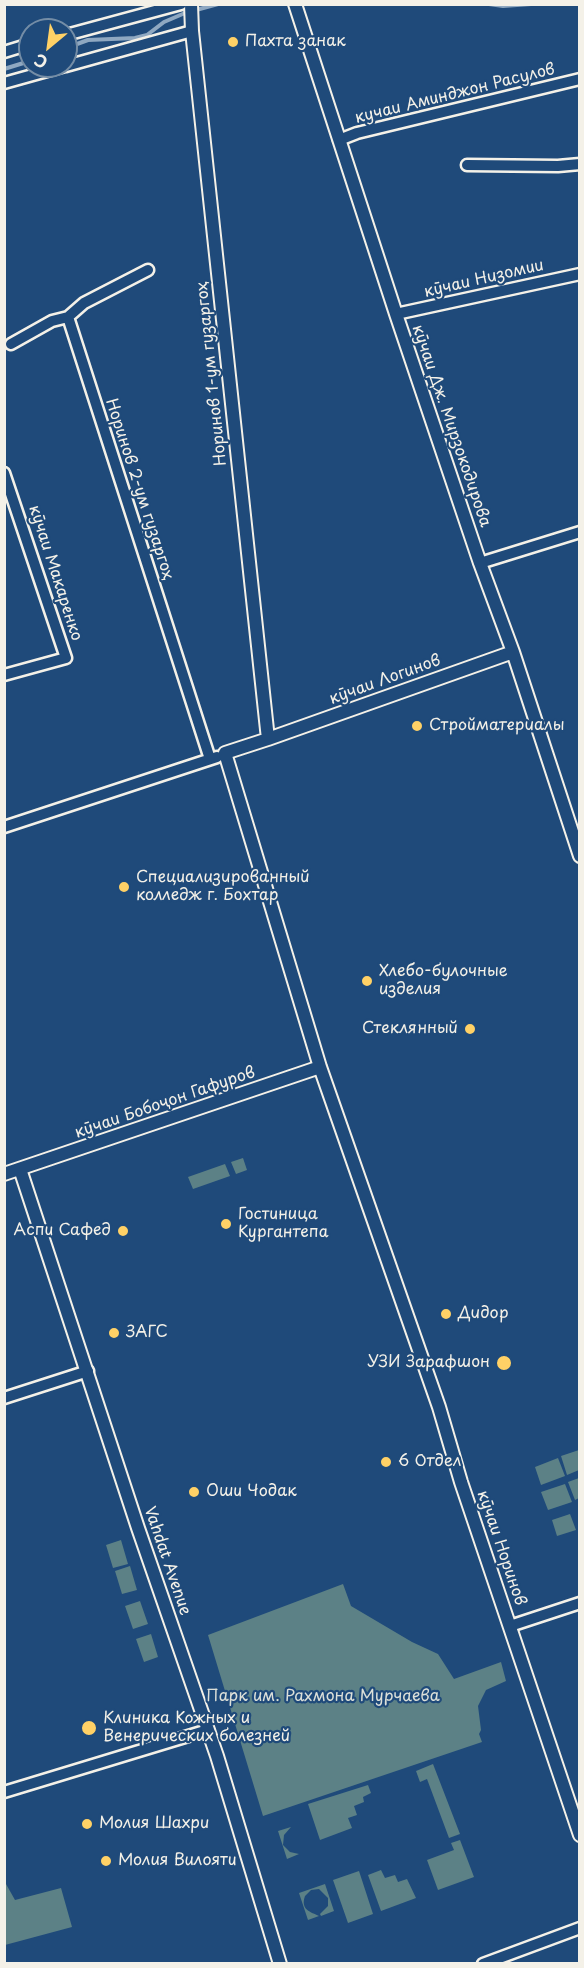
<!DOCTYPE html>
<html>
<head>
<meta charset="utf-8">
<style>
  body { margin:0 }
  #map { position:relative; width:584px; height:1968px; overflow:hidden; background:#1f4a7a; font-family:"Playpen Sans",sans-serif }
  canvas { display:block }
  .frame { position:absolute; inset:0; border:6px solid #f4f1e8; pointer-events:none }
  .north { position:absolute; left:18px; top:18px; width:60px; height:60px; box-sizing:border-box; background:#1f4a7a; border:2px solid #748da6; border-radius:50%; rotate:209deg; font-size:16px; font-weight:700; line-height:24px; text-align:center; color:#f4f1e8 }
  .north::after { content:''; display:block; margin:auto; width:21px; height:27px; background:#ffd166; clip-path:polygon(50% 0,100% 100%,50% 72%,0 100%) }
</style>
</head>
<body>
<div id="map">
<canvas width="584" height="1968"></canvas>
<div class="frame"></div>
<div class="north">С</div>
</div>
<script>
const ctx = document.querySelector('canvas').getContext('2d');
ctx.lineJoin = 'round';
function fill(path, color) {
  ctx.fillStyle = color;
  ctx.fill(path, 'evenodd');
}
function stroke(path, color, width, dash) {
  ctx.strokeStyle = color;
  ctx.lineWidth = width;
  ctx.lineCap = dash ? 'butt' : 'round';
  ctx.setLineDash(dash || []);
  ctx.stroke(path);
}
function write(font, color, halo, rows, align = 'center') {
  ctx.font = font + ' "Playpen Sans",sans-serif';
  ctx.lineWidth = 4.5;
  ctx.setLineDash([]);
  ctx.textBaseline = 'middle';
  ctx.strokeStyle = halo;
  ctx.fillStyle = color;
  for (const [text, x, y, turn = 0] of rows) {
    ctx.save();
    ctx.translate(x, y);
    ctx.rotate((+turn || 0) * Math.PI / 180);
    ctx.textAlign = isNaN(turn) ? turn : align;
    if (halo) ctx.strokeText(text, 0, 0);
    ctx.fillText(text, 0, 0);
    ctx.restore();
  }
}
fill(new Path2D(`
  M243,1158l4,12 -11,4 -5,-12z
  M225,1164l5,12 -37,13 -5,-12z
  M579,1450v20l-12,5 -6,-19z
  M558,1458l7,18 -24,9 -6,-18z
  M579,1478v20l-4,2 -7,-18z
  M565,1484l7,18 -24,8 -7,-18z
  M570,1514l6,16 -19,6 -5,-16z
  M121,1540l7,24 -15,4 -7,-23z
  M130,1566l7,24 -15,4 -7,-23z
  M343,1584l8,22 61,36 26,12 16,25 47,-17 5,19 -20,9 -8,16 3,24 -2,4 3,8 -219,74 -55,-181z
  M140,1601l8,23 -15,5 -8,-23z
  M151,1634l7,23 -14,5 -8,-23z
  M433,1764l27,70 -11,4 -22,-59 -7,3 -4,-11z
  M368,1785l3,8 -8,4 1,5 -10,4 3,9 -9,3 4,10 -32,12 -12,-36z
  M291,1827l-7,8 -1,10 7,7 9,2 -12,5 -9,-28z
  M460,1840l14,37 -36,13 -11,-30 27,-10 -3,-7z
  M381,1870l4,8 10,-3 3,7 9,-3 9,19 -35,13 -13,-36z
  M359,1871l14,43 -25,9 -15,-43z
  M6,1884l9,16 46,-12 11,39 -67,18 -1,-60z
  M325,1884l9,27 -13,5 -1,-2 8,-8v-8l-9,-9 -8,1 -6,6c-5,14 6,16 14,20l-11,4 -9,-27z`), '#5c8186');
stroke(new Path2D(`
  M489,4l14,2 28,-2
  M66,48l22,-8 47,-2 12,-3 17,-13 21,-9 33,-9
  M4,69l26,-8`), '#8fa8c1', 4);
const minor = new Path2D(`
  M66,35l115,-31
  M4,52l26,-8
  M66,66l126,-35
  M4,83l61,-17
  M339,140l18,-7 223,-54
  M467,165l91,1 22,-2
  M148,270l-64,33 -16,14 142,442
  M396,314l184,-40
  M11,344l41,-23 16,-4
  M4,473l62,185 -62,17
  M480,563l100,-31
  M4,827l213,-70
  M4,1398l84,-27
  M510,1626l70,-23
  M4,1792l204,-62
  M483,1964l97,-36`);
const tertiary = new Path2D(`
  M191,4l1,27 76,708
  M295,4l101,310 84,249 33,89 67,204
  M513,652l-245,87 -43,14 95,314 119,340 22,75 119,353
  M20,1169l118,359 79,228 63,208
  M4,1174l316,-107`);
stroke(minor, '#f4f1e8', 15);
stroke(tertiary, '#f4f1e8', 16);
stroke(minor, '#1f4a7a', 10);
stroke(tertiary, '#1f4a7a', 12);
for (const [x, y, r, color] of [
  [233,42,6,"#ffd166"],
  [417,726,6,"#ffd166"],
  [124,887,6,"#ffd166"],
  [367,981,6,"#ffd166"],
  [470,1029,6,"#ffd166"],
  [226,1224,6,"#ffd166"],
  [123,1231,6,"#ffd166"],
  [446,1314,6,"#ffd166"],
  [114,1333,6,"#ffd166"],
  [504,1363,8,"#ffd166"],
  [386,1462,6,"#ffd166"],
  [194,1492,6,"#ffd166"],
  [89,1728,8,"#ffd166"],
  [87,1824,6,"#ffd166"],
  [106,1861,6,"#ffd166"]
]) {
  const dot = new Path2D();
  dot.arc(x, y, r, 0, 2 * Math.PI);
  ctx.fillStyle = color;
  ctx.fill(dot);
  stroke(dot, '#1f4a7a', 2);
}
write('16px', '#f4f1e8', '#1f4a7a', [
  ["Пахта занак",245,42],
  ["Стройматериалы",429,726],
  ["Специализированный",136,878],
  ["колледж г. Бохтар",136,896],
  ["Хлебо-булочные",379,972],
  ["изделия",379,990],
  ["Стеклянный",458,1029,"right"],
  ["Гостиница",238,1215],
  ["Кургантепа",238,1233],
  ["Аспи Сафед",111,1231,"right"],
  ["Дидор",458,1314],
  ["ЗАГС",126,1333],
  ["УЗИ Зарафшон",490,1363,"right"],
  ["6 Отдел",398,1462],
  ["Оши Чодак",206,1492],
  ["Клиника Кожных и",103,1719],
  ["Венерических болезней",103,1737],
  ["Молия Шахри",99,1824],
  ["Молия Вилояти",118,1861]
], 'left');
write('16px', '#f4f1e8', '#1f4a7a', [
  ["кучаи Аминджон Расулов",455,94,-14],
  ["кӯчаи Низомии",484,279,-13],
  ["Норинов 1-ум гузаргоҳ",212,374,-96],
  ["кӯчаи Дж. Мирзокодирова",451,426,71],
  ["Норинов 2-ум гузаргоҳ",139,489,72],
  ["кӯчаи Макаренко",55,573,72],
  ["кӯчаи Логинов",385,680,-20],
  ["кӯчаи Бобоҷон Гафуров",165,1103,-19],
  ["кӯчаи Норинов",501,1548,71],
  ["Vahdat Avenue",167,1561,71]
]);
write('16px', '#dde0d9', '#1f4a7a', [
  ["Парк им. Рахмона Мурчаева",323,1697]
]);
</script>
</body>
</html>
